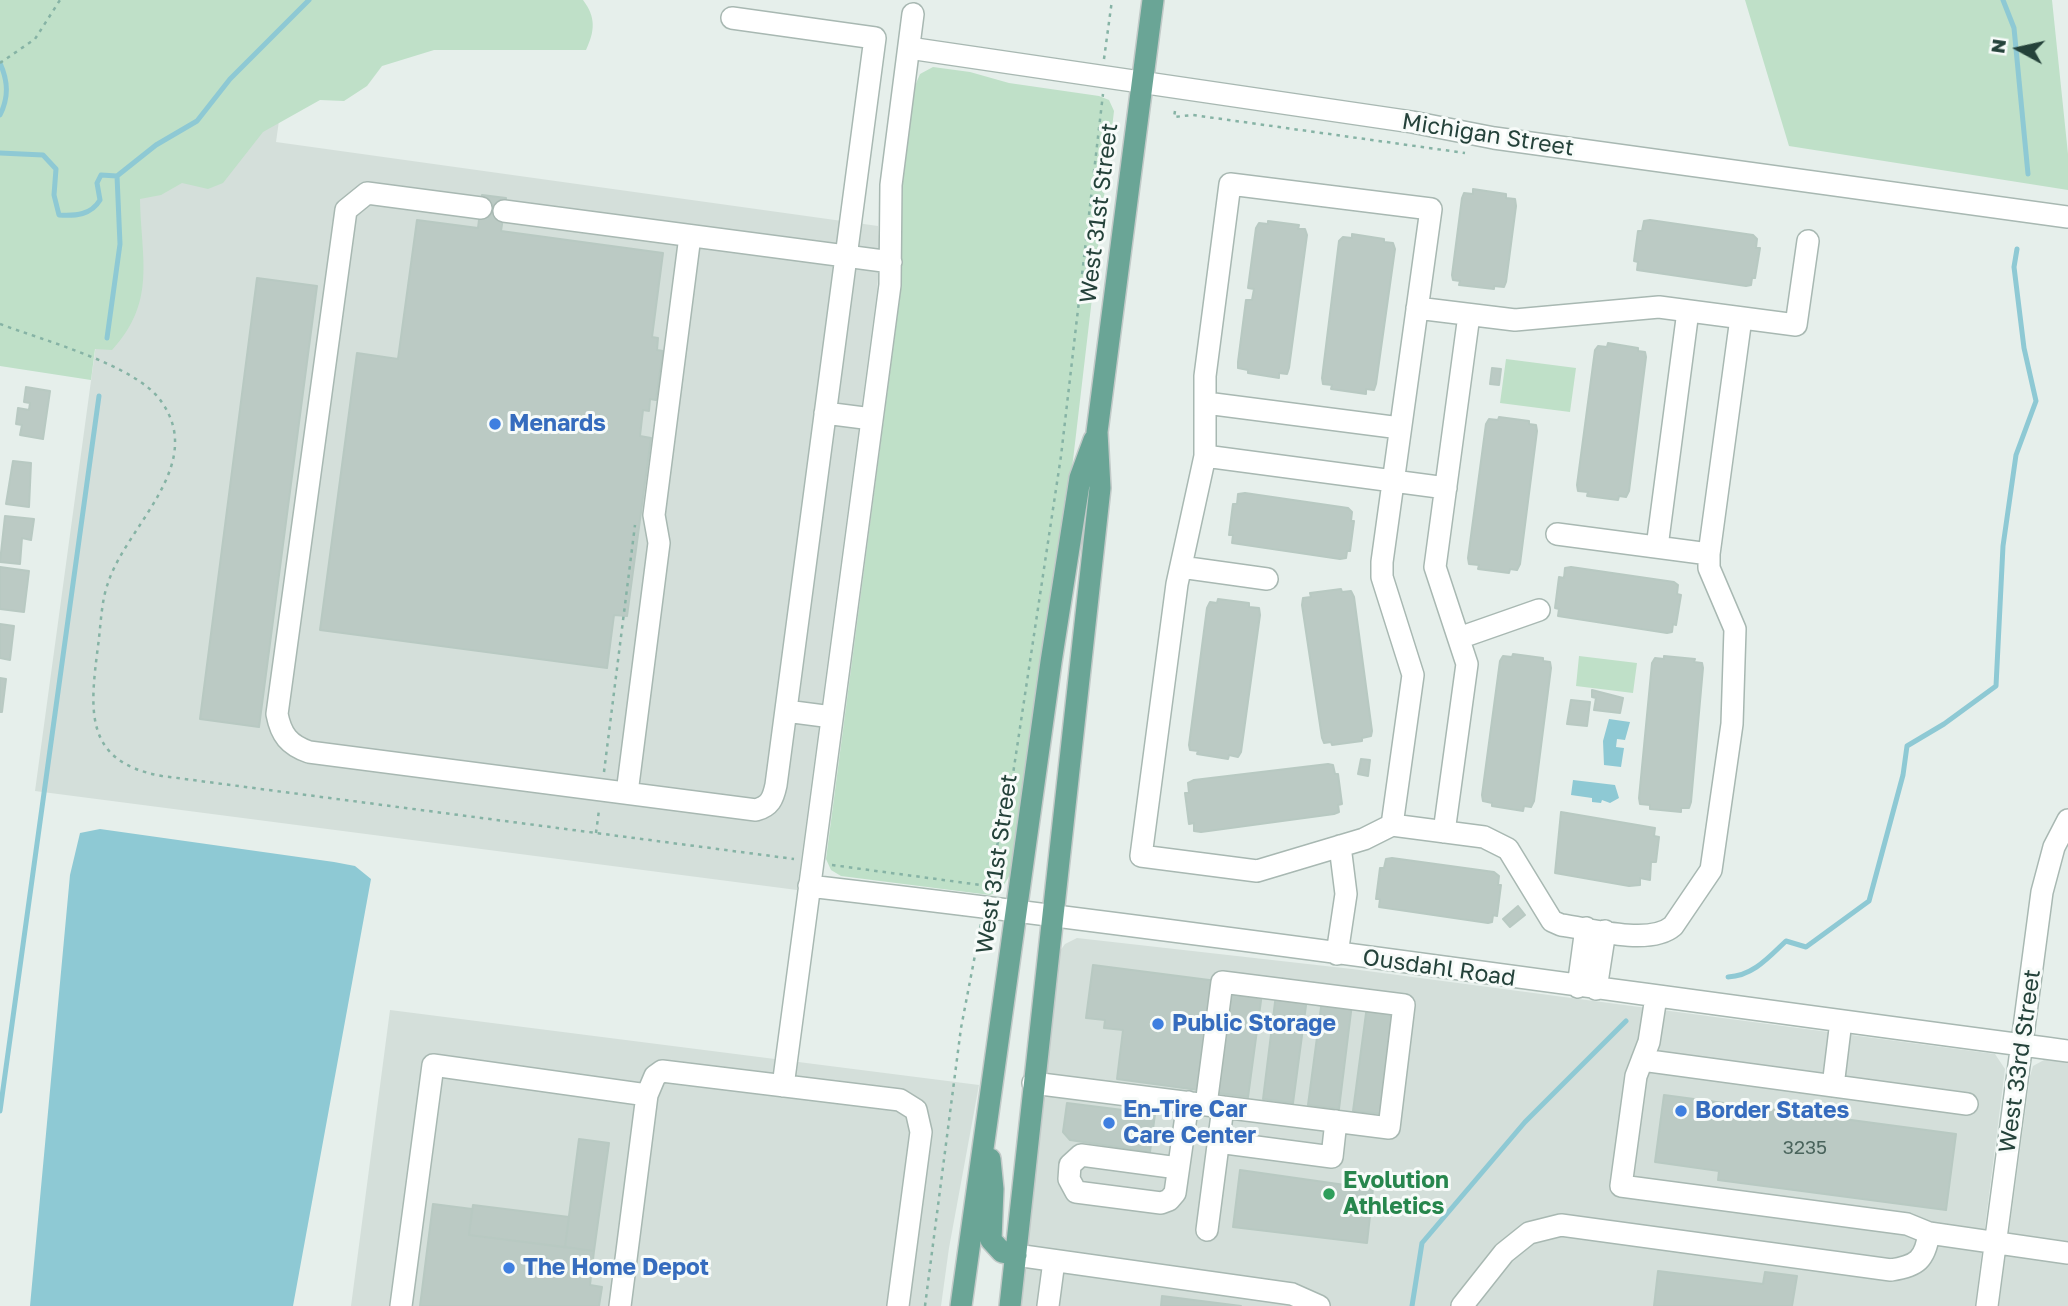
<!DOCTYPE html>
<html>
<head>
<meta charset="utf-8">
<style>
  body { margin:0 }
  #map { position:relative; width:2068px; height:1306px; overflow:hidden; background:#e6efeb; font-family:"Golos Text",sans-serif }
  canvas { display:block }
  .north { position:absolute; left:1984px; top:14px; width:70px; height:70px; -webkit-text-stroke:5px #f7fbf9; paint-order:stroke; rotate:278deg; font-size:19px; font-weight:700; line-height:28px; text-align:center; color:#24423a }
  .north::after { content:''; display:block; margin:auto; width:24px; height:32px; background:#24423a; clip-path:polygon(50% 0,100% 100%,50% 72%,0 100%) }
</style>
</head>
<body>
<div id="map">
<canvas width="2068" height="1306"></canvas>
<div class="north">N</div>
</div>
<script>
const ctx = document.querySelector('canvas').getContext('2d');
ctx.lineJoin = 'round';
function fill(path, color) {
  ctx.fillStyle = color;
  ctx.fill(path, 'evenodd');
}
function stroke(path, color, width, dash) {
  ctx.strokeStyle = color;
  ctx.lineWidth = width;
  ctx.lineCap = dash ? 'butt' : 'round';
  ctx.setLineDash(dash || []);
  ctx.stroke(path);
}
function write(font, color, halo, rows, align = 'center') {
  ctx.font = font + ' "Golos Text",sans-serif';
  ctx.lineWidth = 6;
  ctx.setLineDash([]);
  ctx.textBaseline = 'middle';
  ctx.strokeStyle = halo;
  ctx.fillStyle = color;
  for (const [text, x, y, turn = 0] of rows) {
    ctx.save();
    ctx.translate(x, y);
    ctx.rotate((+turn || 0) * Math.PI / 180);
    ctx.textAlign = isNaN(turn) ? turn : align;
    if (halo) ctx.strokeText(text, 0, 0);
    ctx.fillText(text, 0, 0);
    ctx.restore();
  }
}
fill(new Path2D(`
  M143,0h153l-20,142 602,84 2,27 -3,38 -80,599 -762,-99z
  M1077,938l275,31 643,85 10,15 -30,237h-955l37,-351 8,-11z
  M390,1010l589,75 -30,163 -8,58h-590z
  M2044,1060l24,1v245h-69l31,-230 3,-10z`), '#d4dfda');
fill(new Path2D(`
  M0,0h583c13,17 12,31 3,50h-152l-52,16 -15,20 -23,15 -24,-1 -57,32 -40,51 -15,6 -26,-6 -21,12 -21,4c1,60 17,102 -28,151l-17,-1 -4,31 -91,-14z
  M1745,0h307l16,154v36l-279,-44z
  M933,67l37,5 39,11 90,13 10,4 5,11 -41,349 -62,413 -10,17 -11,5 -149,-19 -10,-6 -5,-11 76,-578v-92l13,-103 5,-12z
  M1506,359l70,9 -6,44 -70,-9z
  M1579,656l58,7 -4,30 -57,-7z`), '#bfe0c8');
fill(new Path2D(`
  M1609,719l21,3 -5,18 -8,-1 -1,8 8,1 -3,19 -17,-2 -1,-24z
  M1573,780l42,5 4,13 -9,5 -8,-3 -1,3 -9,-1v-4l-21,-3z
  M100,829l234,33 21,4 16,13 -78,427h-263l40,-431 10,-42z`), '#8ec9d4');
stroke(new Path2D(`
  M2003,0l11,28 14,146
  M0,63c8,18 9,34 0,52
  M0,153l43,2 13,14 -2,26 5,20c17,1 32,0 41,-15l-3,-17 4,-8 16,1 39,-31 41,-24 33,-42 79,-79
  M107,338l13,-94 -3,-68
  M1728,977c25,-1 41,-20 58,-36l20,6 63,-46 34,-126 4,-29 37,-22 52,-38 7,-140 13,-91 20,-54 -12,-53 -10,-81 3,-18
  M0,1111l99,-715
  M1412,1306l10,-63 103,-121 101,-101`), '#8ec9d4', 5);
const building = new Path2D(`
  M1473,189l33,5v4l9,1 1,7 -10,76 -2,5 -10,-1v3l-35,-4 1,-4 -7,-1 -1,-5 10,-77 2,-5 9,1z
  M482,195l24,3 -5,33 162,22 -11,84 6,1 -1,12 6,1 -7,49 -6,-1 -1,12 -6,-1 -3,26 11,2 -24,178 -13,-1 -7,53 -287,-38 37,-277 41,6 19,-139 61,8z
  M1650,220l103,15 4,4 -1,9h4l-5,30h-3l-1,7 -5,1 -109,-16 1,-8 -4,-1 4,-30h4l2,-10z
  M1268,221l31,4 -1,4h7l2,6 -18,133 -2,6 -8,-1v5l-31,-5v-3l-10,-2v-6l8,-62h6l2,-11 -6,-1 8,-60 3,-5 9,1z
  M1352,234l32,5v3l9,1 2,6 -19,135 -2,6 -8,-1v5l-35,-5 1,-4 -9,-1 -1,-6 17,-137 4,-4 9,1z
  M257,278l60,8 -58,441 -59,-8z
  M1608,343l30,5v3l7,1 1,5 -17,134 -3,6 -7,-1 -1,4 -31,-4 1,-4 -10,-1 -1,-6 18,-135 3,-4 9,1z
  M1492,368l9,1 -2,16 -9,-1z
  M26,387l24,4 -7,48 -23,-4 2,-10 -6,-1 2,-16 11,2 1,-7 -6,-1z
  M1499,417l30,4v3l7,1 1,6 -17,133 -3,6 -7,-1 -1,4 -31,-4 1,-4 -10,-1 -1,-6 18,-134 3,-5 9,1z
  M13,461l18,2 -2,44 -23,-3z
  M1245,493l103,15 4,4 -1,9h3l-4,30h-3l-1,7 -6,1 -108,-16 1,-8h-4l4,-31h4l1,-10z
  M5,516l29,3 -3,21 -9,-2 -2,26 -20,-2z
  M0,567l29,4 -5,41 -24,-3z
  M1571,567l103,15 4,3 -1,9 4,1 -5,30 -3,-1 -1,8 -5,1 -109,-17 1,-7 -4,-1 4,-31 5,1 1,-10z
  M1341,589l1,3 9,-1 3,6 18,134 -1,5 -9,2v3l-30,4 -1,-3 -7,1 -2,-5 -20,-133 1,-7 8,-1 -1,-4z
  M1218,599l31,4v4l10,1 1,7 -19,137 -3,5 -9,-2 -1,4 -31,-5 1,-3 -8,-1 -1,-5 18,-137 3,-6 7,1z
  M0,624l14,2 -4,34 -10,-2z
  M1513,654l30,4v3l7,1 1,6 -17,133 -3,6 -7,-1 -1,5 -31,-5v-3l-9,-2 -1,-6 18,-134 3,-5 9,1z
  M1664,656l31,3 -1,3 8,1 1,5 -12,134 -2,6h-8v4l-31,-3v-4l-10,-1 -1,-6 13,-135 3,-5 9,1z
  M0,678l6,1 -4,33h-2z
  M1592,690l31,8 -3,15 -26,-3 2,-12 -4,-1z
  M1571,700l19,2 -3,24 -20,-2z
  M1361,759l9,1 -2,16 -10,-2z
  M1328,764l5,1 2,9h3l4,30 -4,1 1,7 -5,2 -133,18 -7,-1v-8l-5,1 -4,-31h4l-1,-10 6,-3z
  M1561,812l94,16 -1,8 5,1 -3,25h-5l-1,18 -10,-2v7l-11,1 -74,-13z
  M1392,858l102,14 5,4 -1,9h3l-4,31 -4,-1 -1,7 -4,1 -109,-16 1,-8h-4l4,-31h4l2,-9z
  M1518,906l7,9 -15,12 -7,-8z
  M1093,965l124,16 -19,109 -81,-11 6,-49 -19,-2 1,-8 -19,-2z
  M1231,989l31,4 -14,104 -31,-4z
  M1276,994l31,4 -14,105 -30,-4z
  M1322,1000l30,4 -13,105 -31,-4z
  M1367,1006l31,4 -14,104 -31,-3z
  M1664,1095l292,39 -10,76 -228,-30 1,-9 -64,-9z
  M1067,1103l88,11 -5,38 -80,-12 -7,-8z
  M579,1139l30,4 -15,108 -29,-4z
  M1240,1170l133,19 -6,54 -134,-16z
  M433,1204l39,5 -3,26 125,16 -4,34 12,2 -3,19h-179z
  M473,1205l96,12 -4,30 -96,-12z
  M1658,1271l105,13 2,-12 32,4 -5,30h-138z
  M1162,1296l79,10h-80z`);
fill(building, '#bbcac4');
stroke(building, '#b8c9c2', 2);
const minor = new Path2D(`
  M909,48l503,74 82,16 574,79
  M481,208l-114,-15 -21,17 -69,504c4,21 12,31 32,38l447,58c14,-4 17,-11 20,-25l99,-747 -143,-20
  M504,211l387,51
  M1417,308l98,12 144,-13 137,18 12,-84
  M1206,403l194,25
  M825,413l47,6
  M1205,456l241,32
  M1557,534l152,20
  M1657,547l31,-236
  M1181,567l86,12
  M1459,638l80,-28
  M786,711l46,6
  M627,793l32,-250 -5,-28 36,-279
  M1392,825l21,-150 -31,-98v-15l49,-353 -201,-25 -25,192v80l-28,128 -36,272 116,15 107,-32 28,-14 92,12 24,12 44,72 9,4c31,4 89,21 112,1l38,-56 21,-146 3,-95 -26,-61v-14l32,-236
  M1444,832l23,-168 -32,-97 34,-252
  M809,886c421,49 839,110 1259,165
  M1337,954l9,-60 -6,-48
  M1578,987l8,-59
  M1596,989l9,-58
  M1656,997l-7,45 -13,34 -15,110 286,38 22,9 139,20
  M1642,1060l325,44
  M1033,1083c119,15 237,30 356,45l15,-123 -182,-23 -16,123
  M783,1086l107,-801 1,-100 22,-171
  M1833,1086l8,-65
  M1218,1142l114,15 4,-36
  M1178,1168l-97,-13 -11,10 -1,14 7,13 85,11 8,-3 6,-7 13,-91
  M1207,1230l16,-123
  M1016,1255l276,39 27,12
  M401,1306l32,-241 214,30
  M620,1306l27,-211 8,-19 7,-5 238,29 16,10 5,22 -23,174
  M1048,1306l6,-45
  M1462,1306l42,-53 25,-20 32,-8 330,45c26,-4 34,-10 38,-37
  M1987,1306l55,-414 12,-45 14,-27`);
const major = new Path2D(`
  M990,1159l3,30 -2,51 11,12 14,3
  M961,1306l90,-644 29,-184 14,-38
  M1010,1306l90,-818 -3,-56 56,-432`);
stroke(minor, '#a8b8b2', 24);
stroke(major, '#c2cac8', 24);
stroke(new Path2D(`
  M1104,59l8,-59
  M0,63l35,-24 25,-39
  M1175,111l-1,6 19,-2 272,38
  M0,324c42,16 136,41 161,77 46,64 -34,124 -53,182 -7,19 -7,42 -10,63 -8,64 -15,116 64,130l632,83
  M604,772l31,-247
  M596,833l3,-23
  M832,865l156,21
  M988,887l25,-113 48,-318 42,-362
  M925,1306l36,-278 20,-104`), '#86b3a5', 2.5, [3.5, 5]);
stroke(minor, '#fff', 21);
stroke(major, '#6aa596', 21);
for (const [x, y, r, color] of [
  [495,424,7,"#3f7fe0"],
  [1158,1024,7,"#3f7fe0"],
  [1681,1111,7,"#3f7fe0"],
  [1109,1123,7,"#3f7fe0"],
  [1329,1194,7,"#2e9e5b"],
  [509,1268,7,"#3f7fe0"]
]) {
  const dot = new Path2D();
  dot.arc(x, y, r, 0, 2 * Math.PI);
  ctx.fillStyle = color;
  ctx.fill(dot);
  stroke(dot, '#f7fbf9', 2.5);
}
write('19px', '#4a645c', null, [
  ["3235",1805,1148]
]);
write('23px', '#24423a', '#f7fbf9', [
  ["Michigan Street",1488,135,9],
  ["West 31st Street",1099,213,-83],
  ["West 31st Street",997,864,-82],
  ["Ousdahl Road",1439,968,8],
  ["West 33rd Street",2020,1061,-82]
]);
write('bold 23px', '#366cbe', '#f7fbf9', [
  ["Menards",509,424],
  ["Public Storage",1172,1024],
  ["En-Tire Car",1123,1110],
  ["Care Center",1123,1136],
  ["Border States",1695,1111],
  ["The Home Depot",523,1268]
], 'left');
write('bold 23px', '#27864d', '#f7fbf9', [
  ["Evolution",1343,1181],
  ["Athletics",1343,1207]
], 'left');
</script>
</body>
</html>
